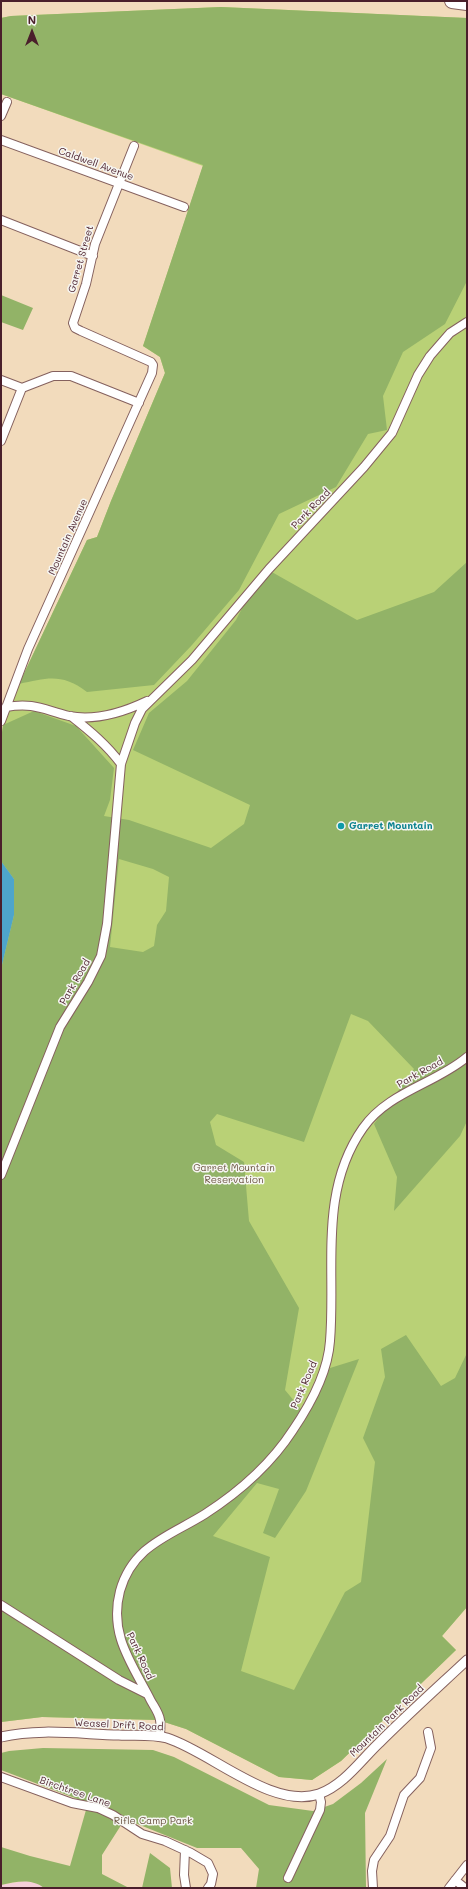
<!DOCTYPE html>
<html>
<head>
<meta charset="utf-8">
<style>
  body { margin:0 }
  #map { position:relative; width:468px; height:1889px; overflow:hidden; background:#f2dbbc; font-family:Mali,sans-serif }
  canvas { display:block }
  .frame { position:absolute; inset:0; border:2px solid #4a1f2b; pointer-events:none }
  .north { position:absolute; left:12px; top:12px; width:40px; height:40px; -webkit-text-stroke:3px #f6f6f2; paint-order:stroke; rotate:0deg; font-size:11px; font-weight:700; line-height:16px; text-align:center; color:#4a1f2b }
  .north::after { content:''; display:block; margin:auto; width:14px; height:18px; background:#4a1f2b; clip-path:polygon(50% 0,100% 100%,50% 72%,0 100%) }
</style>
</head>
<body>
<div id="map">
<canvas width="468" height="1889"></canvas>
<div class="frame"></div>
<div class="north">N</div>
</div>
<script>
const ctx = document.querySelector('canvas').getContext('2d');
ctx.lineJoin = 'round';
function fill(path, color) {
  ctx.fillStyle = color;
  ctx.fill(path, 'evenodd');
}
function stroke(path, color, width, dash) {
  ctx.strokeStyle = color;
  ctx.lineWidth = width;
  ctx.lineCap = dash ? 'butt' : 'round';
  ctx.setLineDash(dash || []);
  ctx.stroke(path);
}
function write(font, color, halo, rows, align = 'center') {
  ctx.font = font + ' Mali,sans-serif';
  ctx.lineWidth = 3;
  ctx.setLineDash([]);
  ctx.textBaseline = 'middle';
  ctx.strokeStyle = halo;
  ctx.fillStyle = color;
  for (const [text, x, y, turn = 0] of rows) {
    ctx.save();
    ctx.translate(x, y);
    ctx.rotate((+turn || 0) * Math.PI / 180);
    ctx.textAlign = isNaN(turn) ? turn : align;
    if (halo) ctx.strokeText(text, 0, 0);
    ctx.fillText(text, 0, 0);
    ctx.restore();
  }
}
fill(new Path2D(`
  M25,1881l12,2 7,5h-43v-3z`), '#f5cfd9');
fill(new Path2D(`
  M221,7l246,11v1589l-25,29 14,14 -115,111 -29,19 -33,-3 -93,-48 -28,-9 -116,-3 -41,5v-983l2,-14 16,-41 68,-144 10,-3 14,-36 54,-128 -5,-16 -17,-11 60,-180 -202,-72v-76l10,-2z`), '#b9d176');
fill(new Path2D(`
  M221,7l246,11v263l-22,43 -42,28 -20,44 4,34 -19,4 -32,53 -57,27 -40,76 -47,55 -38,40 -67,7c-25,-19 -40,-14 -68,-8l68,-144 10,-3 14,-36 54,-128 -5,-16 -17,-11 60,-181 -202,-71v-76l10,-2z
  M1,295l32,13 -10,22 -22,-8z
  M467,562v559l-7,15 -66,75 3,-34 -23,-53 40,-55 -46,-48 -17,-7 -47,128 -87,-28 -7,8 6,23 28,17 5,59 50,87 -14,82 20,24 25,-46 29,-9 -53,132 -31,47 -12,-5 16,-44 -22,-6 -44,53 57,21 -29,114 53,19 51,-98 16,-10 14,-120 -12,-24 22,-61 -4,-28 25,-14 35,51 14,-8 12,-25v254l-25,29 14,14 -115,111 -29,19 -33,-3 -93,-48 -28,-9 -116,-3 -41,5v-753l13,-54v-36l-13,-18v-121l2,-15 31,-14 42,15 38,42 -4,32 -6,16 25,4 82,28 33,-24 6,-19 -117,-55 16,-37 38,-32 49,-61 17,-33 17,-16 87,49 77,-28zM119,859l34,10 16,8 -3,34 -9,14 -3,21 -11,6 -33,-5z
  M43,1748l110,2 21,7 95,48 44,6 20,-7 28,-21 26,-24 -22,54 1,75h-110l3,-19 -18,-21h-44l-72,-29 -23,36v19l27,14h-85c-13,-10 -28,-6 -43,-3v-38l29,9 40,10 18,-63 -87,-33v-17l8,-2z
  M150,1853l20,15 2,20h-30z`), '#92b367');
fill(new Path2D(`
  M1,861l13,18v36l-13,54z`), '#4ea5cb');
const minor = new Path2D(`
  M1,116l6,-14
  M1,140l183,67
  M1,220l92,36
  M1,380l21,8 31,-12h18l68,27
  M1,441l21,-53
  M6,707c28,-5 38,3 63,9 26,5 55,-4 78,-15
  M71,716c19,15 36,29 50,48
  M1,721l27,-72 124,-276 1,-8 -2,-3 -70,-31 -6,-3 -2,-5 13,-39 9,-40 39,-98
  M1,1175l59,-148 28,-45 13,-26 6,-32 14,-160 14,-41 7,-14 50,-49 77,-91 95,-102 28,-34 26,-58 12,-19 20,-23 17,-11
  M1,1605l118,75 28,14
  M160,1737c0,-6 1,-12 0,-17 -1,-8 -8,-16 -11,-23 -19,-36 -40,-64 -29,-106 13,-46 50,-55 85,-77 34,-22 66,-50 88,-84 17,-25 35,-59 37,-89 6,-72 -12,-149 33,-213 25,-36 72,-44 104,-71
  M1,1777l71,26 26,5 15,7 29,19 23,7 26,12 17,10 5,11 -2,10 -3,4
  M185,1850l-1,25 2,13
  M288,1878l32,-68 1,-8 -2,-8
  M455,1880l10,8
  M373,1888l-1,-17 2,-11 16,-24 14,-41 16,-17 11,-30 -3,-16
  M449,1888l18,-23`);
const tertiary = new Path2D(`
  M1,1737c38,-9 79,-3 118,-2 15,1 33,-1 48,3 44,14 105,72 152,56 25,-9 42,-34 60,-51 28,-28 58,-55 88,-83`);
const motorway = new Path2D(`
  M452,1l15,2`);
stroke(minor, '#85615e', 10);
stroke(tertiary, '#85615e', 11);
stroke(motorway, '#85615e', 16);
stroke(minor, '#fff', 8);
stroke(tertiary, '#fff', 9);
stroke(motorway, '#fff', 14);
for (const [x, y, r, color] of [
  [341,826,4,"#0f9aa8"]
]) {
  const dot = new Path2D();
  dot.arc(x, y, r, 0, 2 * Math.PI);
  ctx.fillStyle = color;
  ctx.fill(dot);
  stroke(dot, '#f6f6f2', 1.5);
}
write('10px', '#4a1f2b', '#f6f6f2', [
  ["Caldwell Avenue",96,164,20],
  ["Garret Street",81,259,-74],
  ["Park Road",311,509,-46],
  ["Mountain Avenue",68,537,-66],
  ["Park Road",75,982,-60],
  ["Park Road",420,1073,-29],
  ["Park Road",304,1385,-66],
  ["Park Road",140,1656,65],
  ["Mountain Park Road",387,1721,-44],
  ["Weasel Drift Road",119,1725,3],
  ["Birchtree Lane",75,1792,19]
]);
write('bold 10px', '#0d838f', '#f6f6f2', [
  ["Garret Mountain",349,826]
], 'left');
write('10px', '#6b5442', '#f6f6f2', [
  ["Garret Mountain",234,1168],
  ["Reservation",234,1180],
  ["Rifle Camp Park",153,1821]
]);
</script>
</body>
</html>
